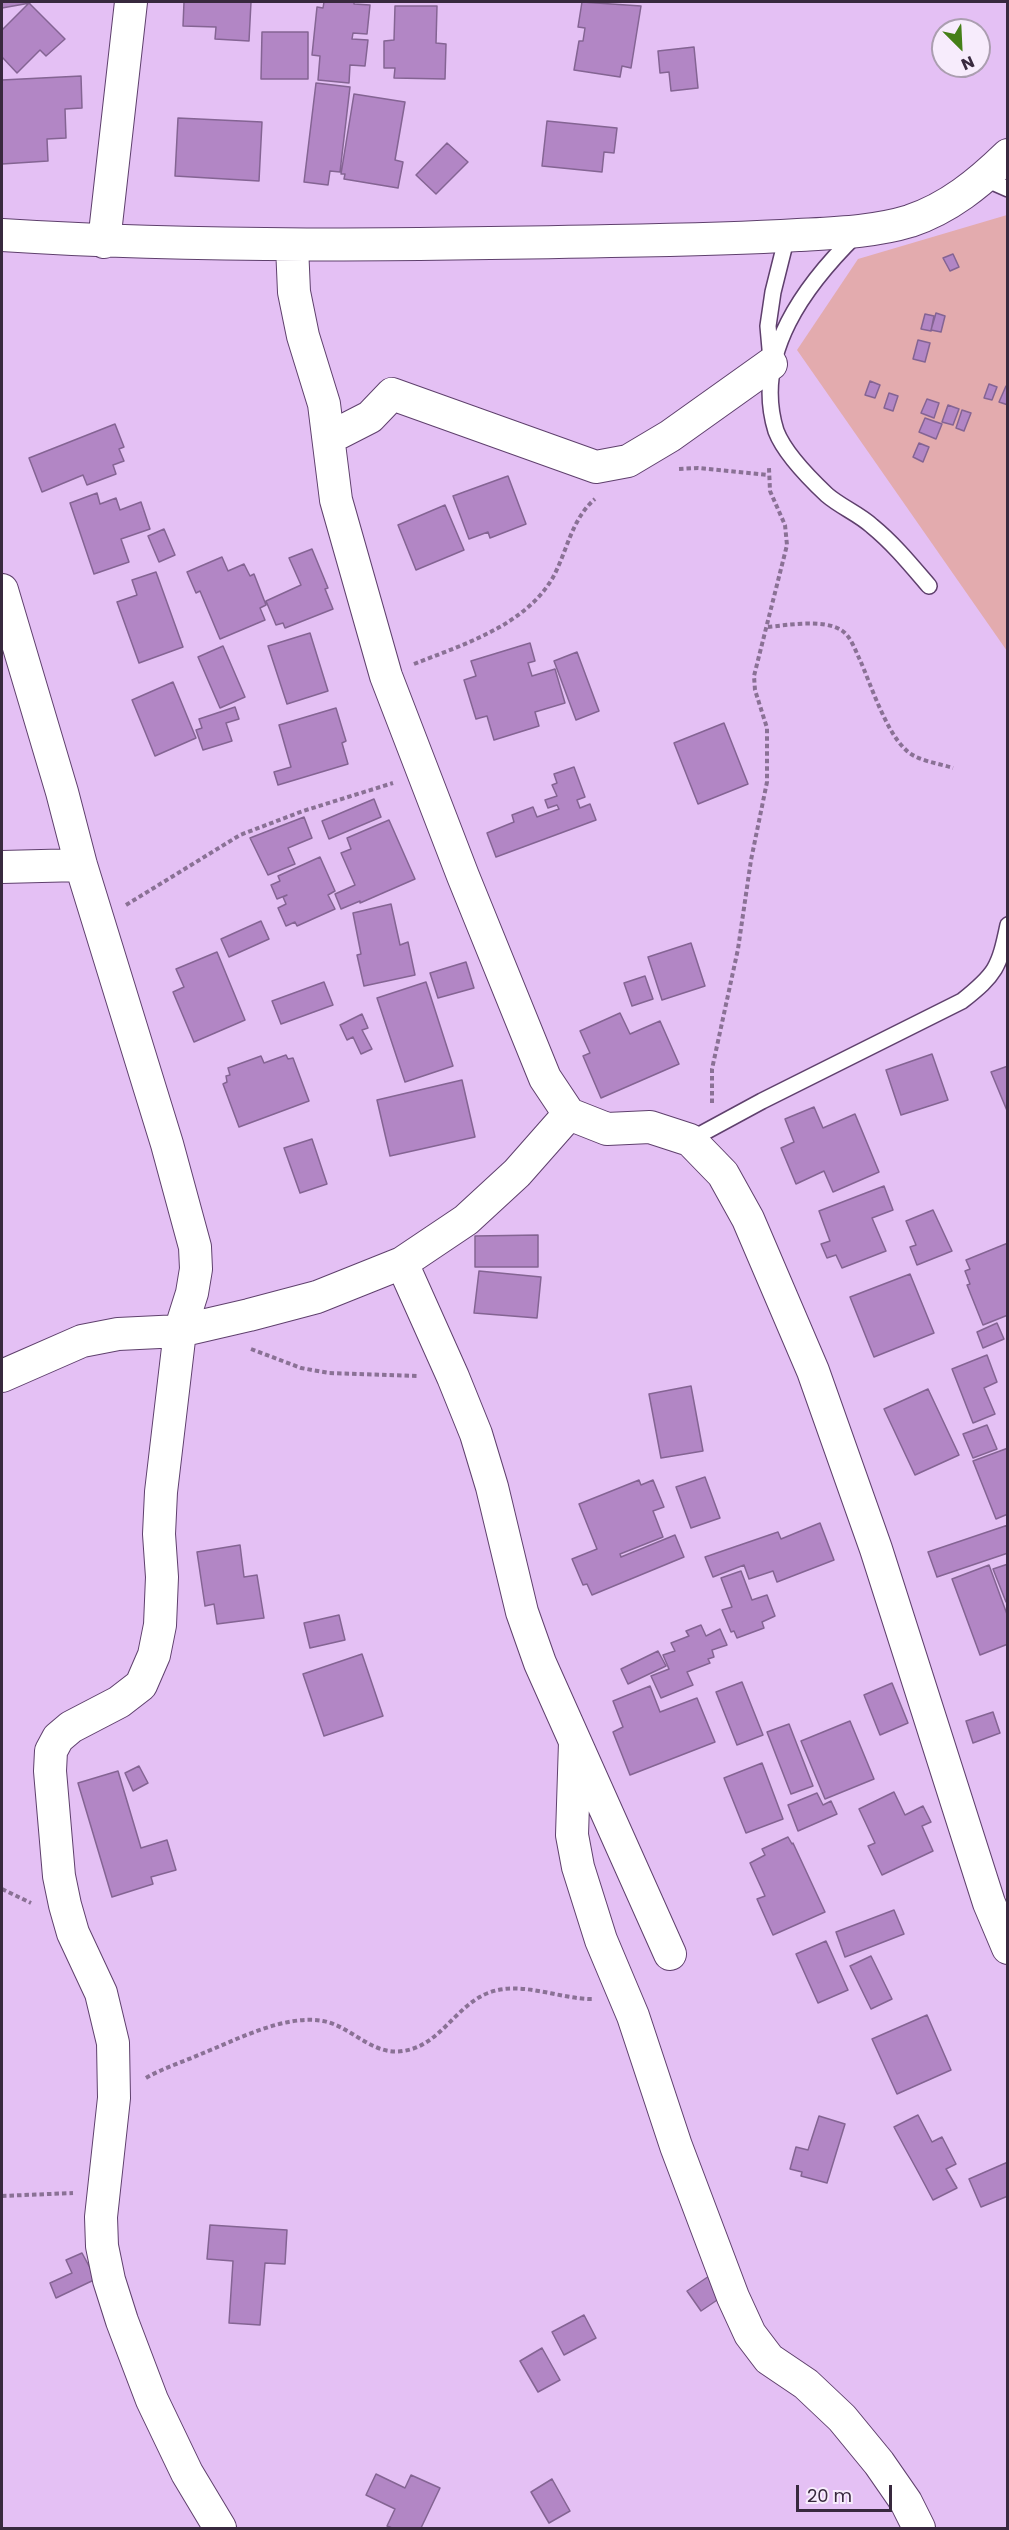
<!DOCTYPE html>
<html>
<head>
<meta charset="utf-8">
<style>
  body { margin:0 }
  #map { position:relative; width:1009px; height:2530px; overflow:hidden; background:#e4c0f4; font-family:Poppins,sans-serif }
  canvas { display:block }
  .frame { position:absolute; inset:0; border:3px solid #38293e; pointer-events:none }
  .north { position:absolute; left:931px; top:18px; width:60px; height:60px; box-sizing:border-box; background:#f7ecfc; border:2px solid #ab9eb0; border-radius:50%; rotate:156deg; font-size:16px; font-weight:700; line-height:24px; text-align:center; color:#38293e }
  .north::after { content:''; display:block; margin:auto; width:21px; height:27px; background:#457f18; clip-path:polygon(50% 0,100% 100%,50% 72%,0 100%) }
  .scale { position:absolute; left:796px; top:2485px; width:96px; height:27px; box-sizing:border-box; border:3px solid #38293e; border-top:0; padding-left:8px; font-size:18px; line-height:21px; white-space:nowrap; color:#38293e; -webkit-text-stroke:4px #f7ecfc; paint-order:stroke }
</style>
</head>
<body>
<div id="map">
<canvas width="1009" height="2530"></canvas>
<div class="frame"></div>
<div class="north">N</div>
<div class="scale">20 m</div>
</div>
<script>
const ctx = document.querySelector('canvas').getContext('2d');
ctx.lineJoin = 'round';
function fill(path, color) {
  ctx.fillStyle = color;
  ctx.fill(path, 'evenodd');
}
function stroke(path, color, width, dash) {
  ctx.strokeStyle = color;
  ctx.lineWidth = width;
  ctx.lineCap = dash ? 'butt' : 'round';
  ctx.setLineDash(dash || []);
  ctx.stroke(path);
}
fill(new Path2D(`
  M1007,215v436l-210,-301 61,-91z`), '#e3abae');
const building = new Path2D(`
  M2,2h28v1l-28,5z
  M184,2h67l-2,39 -34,-2 1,-12 -33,-1z
  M324,2h30v2l16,1 -3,29 -14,-1 -1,6 16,1 -3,26 -15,-1 -1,18 -31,-3 2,-24 -8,-1 5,-48 6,1z
  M582,2l59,4 -10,62 -9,-2 -2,11 -46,-7 5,-29h4l2,-13 -7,-1z
  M29,3l36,36 -19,17 -6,-6 -23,23 -15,-16v-27z
  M395,6h42l-1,37 10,1 -1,35 -51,-1 1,-10h-11v-27l10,-1z
  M262,32h46v47h-47z
  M694,47l4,41 -27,3 -2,-19 -9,1 -2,-22z
  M81,76l1,32 -17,1 1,29 -19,1 1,22 -46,3v-84z
  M316,83l34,4 -10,85 -10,-1 -2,14 -24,-3z
  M354,94l51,8 -10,58 8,2 -5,26 -54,-9 1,-5h-4z
  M178,118l84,4 -3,59 -84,-5z
  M547,121l70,7 -3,25 -10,-1 -2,20 -60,-6z
  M447,143l21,19 -32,32 -20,-19z
  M953,254l6,13 -9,4 -7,-13z
  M936,313l9,3 -4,16 -10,-2z
  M925,314l9,2 -3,15 -10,-2z
  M918,340l12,3 -5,19 -12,-3z
  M870,381l10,4 -5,13 -10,-3z
  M989,384l8,3 -5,13 -8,-2z
  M1006,386h2v19l-9,-3z
  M889,393l9,3 -5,15 -9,-3z
  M927,399l12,4 -5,15 -13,-5z
  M948,405l11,4 -6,16 -11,-3z
  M962,410l9,3 -7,18 -8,-3z
  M925,418l17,6 -6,15 -17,-7z
  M115,424l9,23 -5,2 5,12 -11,4 3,9 -29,11 -4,-10 -41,17 -13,-34z
  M919,443l10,4 -6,15 -10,-5z
  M508,476l18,48 -36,14 -2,-6 -19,7 -16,-43z
  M97,493l3,11 16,-6 4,12 21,-8 9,27 -29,10 8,23 -35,12 -24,-71z
  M445,505l19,45 -48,20 -18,-45z
  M164,529l11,26 -16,7 -11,-26z
  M312,549l16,39 -3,1 8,20 -48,19 -2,-5 -7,2 -10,-24 35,-16 -12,-27z
  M222,557l6,14 16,-7 6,12 4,-2 12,31 -6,3 5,12 -45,19 -20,-48 -4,2 -9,-21z
  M156,572l27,75 -44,16 -22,-61 20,-7 -5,-15z
  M310,633l18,58 -41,13 -19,-58z
  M530,643l5,18 -7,2 4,13 23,-7 10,34 -30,9 4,14 -45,14 -7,-24 -11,3 -12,-39 12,-4 -5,-15z
  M223,646l22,51 -25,11 -22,-51z
  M577,652l22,59 -23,9 -22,-59z
  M173,682l23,56 -41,18 -23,-56z
  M235,707l4,12 -13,4 6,18 -29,9 -7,-20 6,-2 -3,-9z
  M336,708l10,33 -4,2 6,21 -70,21 -4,-13 17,-5 -12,-42z
  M724,723l24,61 -50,20 -24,-61z
  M574,767l11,30 -8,3 3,8 10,-4 6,16 -100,37 -9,-24 27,-11 -2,-7 21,-8 4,10 22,-8 -2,-4 -9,3 -3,-8 12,-4 -5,-11 5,-2 -3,-9z
  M374,799l7,18 -52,22 -7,-18z
  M304,817l8,21 -24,10 7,16 -27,11 -18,-37z
  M389,820l26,59 -55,24v-2l-19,8 -6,-15 20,-9 -14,-32 10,-4 -4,-11z
  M320,857l15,34 -7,4 7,14 -38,17 -2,-4 -9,4 -8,-18 8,-4 -3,-7 4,-2 -10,4 -6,-14 9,-4 -2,-5z
  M391,904l9,41 8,-3 7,33 -51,11 -7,-31 4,-1 -8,-41z
  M261,921l8,18 -40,18 -8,-18z
  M691,943l14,43 -43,14 -14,-43z
  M217,952l28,68 -51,22 -21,-50 11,-5 -8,-18z
  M466,962l8,26 -36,10 -8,-25z
  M645,976l8,23 -21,7 -8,-23z
  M324,982l9,23 -52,19 -9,-23z
  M426,982l27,84 -48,16 -28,-84z
  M620,1013l10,21 30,-13 19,43 -78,34 -18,-42 7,-3 -10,-22z
  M362,1014l6,14 -6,2 10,19 -11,5 -8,-17 -6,3 -7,-15z
  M932,1054l16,46 -47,15 -15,-45z
  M286,1055l2,4 5,-1 16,43 -70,26 -16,-43 4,-2 -1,-6 4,-1 -2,-7 33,-12 3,7z
  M1008,1066v47l-17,-41z
  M462,1080l13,57 -85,19 -13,-56z
  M814,1107l9,21 32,-14 24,58 -46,20 -9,-21 -28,13 -15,-36 13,-6 -9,-23z
  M312,1139l15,45 -27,9 -16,-45z
  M884,1186l9,24 -21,8 14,33 -44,17 -6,-13 -9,3 -6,-14 9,-3 -11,-30z
  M933,1210l19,41 -35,14 -7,-18 6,-2 -10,-24z
  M538,1235v32h-63v-31z
  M1008,1243v72l-25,10 -16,-40 3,-1 -5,-13 5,-2 -4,-9z
  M479,1271l62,6 -4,41 -63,-5z
  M910,1274l24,59 -60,24 -24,-60z
  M997,1323l7,16 -21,9 -6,-16z
  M987,1355l10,27 -13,6 11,26 -22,9 -21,-54z
  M691,1386l12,65 -42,7 -12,-64z
  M928,1389l31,66 -44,20 -31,-66z
  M987,1425l10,24 -24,9 -10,-24z
  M1008,1448v66l-12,5 -23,-58z
  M705,1477l15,41 -29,10 -15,-41z
  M639,1480l2,5 12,-5 11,27 -11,4 10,26 -43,17 1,3 54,-22 9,22 -92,38 -5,-11 -4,1 -11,-26 25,-10 -18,-45z
  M820,1523l14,37 -57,22 -4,-11 -24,8 -5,-14 -31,12 -8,-20 73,-25 3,7z
  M1008,1525v28l-71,24 -9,-25z
  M240,1545l4,32 13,-2 7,43 -47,6 -3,-20 -9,2 -8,-54z
  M1008,1564v38h-2l-13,-33z
  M989,1565l19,52v27l-28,11 -28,-76z
  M741,1571l11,29 15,-5 8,21 -13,6 2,6 -27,10 -3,-7 -3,1 -9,-22 10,-3 -11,-29z
  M339,1615l6,25 -35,8 -6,-25z
  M701,1625l5,11 14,-7 7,16 -15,5 2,7 -6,2 2,4 -23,9 6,13 -32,13 -10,-22 18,-7 -6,-14 12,-4 -4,-8 18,-7 -3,-5z
  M658,1651l8,15 -38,18 -7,-15z
  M362,1654l21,62 -59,20 -21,-62z
  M742,1682l21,53 -26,10 -21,-53z
  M892,1683l16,40 -28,12 -16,-40z
  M650,1686l10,26 37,-14 18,44 -85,33 -17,-43 10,-5 -10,-26z
  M993,1712l7,21 -27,10 -7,-22z
  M850,1721l24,58 -49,20 -24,-58z
  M789,1724l24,62 -22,8 -24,-62z
  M762,1763l21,56 -37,14 -22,-55z
  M139,1766l9,17 -15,8 -8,-18z
  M118,1771l23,77 26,-8 9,30 -25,7 2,7 -41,13 -34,-114z
  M894,1792l11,23 18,-9 8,16 -9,4 11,25 -51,24 -14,-29 7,-3 -16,-34z
  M817,1793l6,12 8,-4 6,13 -39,17 -10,-26z
  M788,1837l4,7 1,-1 32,69 -52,23 -16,-36 8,-3 -15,-33 15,-8 -3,-6z
  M894,1910l10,24 -59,23 -9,-25z
  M826,1941l22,49 -30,13 -22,-49z
  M871,1956l21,43 -21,10 -21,-43z
  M927,2015l24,55 -54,24 -25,-55z
  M918,2115l14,27 10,-5 14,27 -10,5 11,19 -24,12 -39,-73z
  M819,2116l26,8 -18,59 -26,-7 1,-4 -12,-3 6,-22 12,3z
  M1008,2162v34l-27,11 -12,-28z
  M210,2225l77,5 -2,34 -20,-1 -5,62 -31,-2 4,-62 -26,-2z
  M82,2253l14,26 -40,19 -6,-15 22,-10 -6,-13z
  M715,2272l14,20 -28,19 -14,-20z
  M584,2315l12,23 -32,17 -12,-23z
  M542,2348l18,32 -22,12 -18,-31z
  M376,2474l29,14 6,-13 29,13 -19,40h-29l-5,-2 8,-17 -29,-14z
  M552,2479l18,32 -21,12 -18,-31z`);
fill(building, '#b286c5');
stroke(building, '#846493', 1.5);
const service = new Path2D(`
  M983,178l25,11
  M857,234c-51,50 -105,120 -81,197 8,21 34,48 51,64 14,12 32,19 45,31 22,18 39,39 57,60
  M771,360l-3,-34 5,-34 14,-56
  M690,1140l72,-39 200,-100c34,-27 37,-33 46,-76`);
const minor = new Path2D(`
  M2,235c203,13 406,10 609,6 63,-1 125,-2 187,-6 37,-2 76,-3 112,-14 39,-13 69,-38 98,-66
  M104,242l27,-240
  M292,246l2,46 9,44 21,68 12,96 50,176 77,200 82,202 24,36 38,15 43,-2 40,13 33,34 25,45 65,152 63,178 113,354 19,45
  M329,438l41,-21 22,-23 204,73 32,-6 42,-25 101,-72
  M2,590l60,202 19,73 86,279 28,103 1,22 -4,24 -12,38 -19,161 -2,42 3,43 -2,48 -6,30 -13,30 -22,17 -48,25 -13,11 -7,13 -1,20 9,105 6,29 8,28 28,60 12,50 1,55 -13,119 1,29 7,34 13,41 30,79 35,73 33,55
  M2,867l79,-2
  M402,1263l51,114 23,57 16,53 30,125 18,51 130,291
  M2,1376l80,-35 36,-7 62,-3 69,-16 68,-18 85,-34 64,-43 51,-47 52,-59
  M575,1742l-3,93 6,32 23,73 32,76 43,130 57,151 17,37 19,25 37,25 36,34 37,45 27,39 13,26`);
stroke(service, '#5f406d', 18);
stroke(minor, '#5f406d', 34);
stroke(new Path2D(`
  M679,469l19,-1 70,7
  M768,627c19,-2 56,-8 73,3 10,6 14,20 19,30 11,25 26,72 46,90 11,11 32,13 47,18
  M414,664c48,-19 110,-38 138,-85 15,-26 19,-60 43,-80
  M126,905l114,-70 63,-24 90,-28
  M712,1103v-34l26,-120 13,-89 16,-78v-54l-12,-38 -1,-14 33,-131 -2,-20 -15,-34 -1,-23
  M251,1349l50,19 28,5 90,3
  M2,1889l29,14
  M146,2078c17,-10 37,-16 55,-24 35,-14 84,-40 122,-33 28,5 49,35 80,30 37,-5 52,-45 85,-58 33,-13 70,6 104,6
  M2,2196l71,-3`), '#8a7195', 4, [4.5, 3]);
stroke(service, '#fff', 15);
stroke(minor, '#fff', 32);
</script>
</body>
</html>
